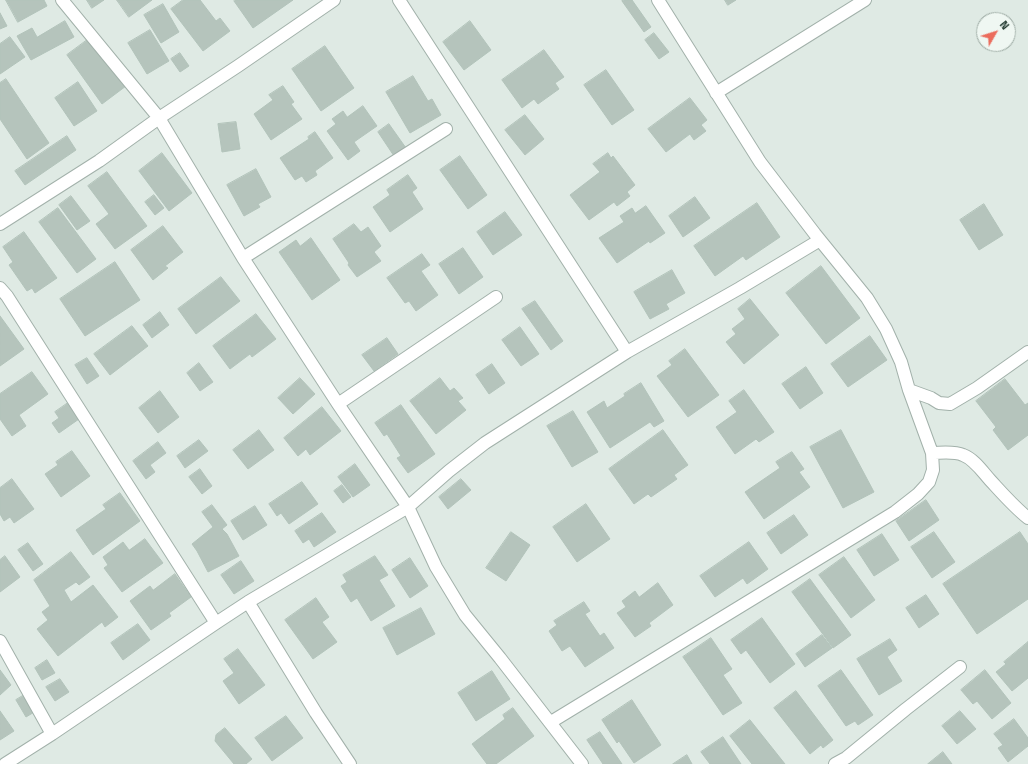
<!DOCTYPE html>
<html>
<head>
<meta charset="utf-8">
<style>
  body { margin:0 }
  #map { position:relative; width:1028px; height:764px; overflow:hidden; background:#dfeae4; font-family:"Titillium Web",sans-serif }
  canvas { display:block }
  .north { position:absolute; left:976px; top:12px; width:40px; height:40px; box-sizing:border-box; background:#eff7f2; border:1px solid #9daba4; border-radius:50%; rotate:51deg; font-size:11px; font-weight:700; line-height:16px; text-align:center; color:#21392f }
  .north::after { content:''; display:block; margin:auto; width:14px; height:18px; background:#eb6c5c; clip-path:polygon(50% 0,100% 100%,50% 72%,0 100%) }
</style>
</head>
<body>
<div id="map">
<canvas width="1028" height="764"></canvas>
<div class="north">N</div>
</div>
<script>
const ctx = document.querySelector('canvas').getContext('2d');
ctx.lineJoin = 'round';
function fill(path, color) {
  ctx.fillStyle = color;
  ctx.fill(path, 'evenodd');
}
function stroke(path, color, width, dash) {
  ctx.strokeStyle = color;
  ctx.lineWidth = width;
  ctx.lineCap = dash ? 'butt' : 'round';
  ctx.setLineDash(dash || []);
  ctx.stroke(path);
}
const building = new Path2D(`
  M6,0h38l3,6 -29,16z
  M87,0h17l-12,8z
  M117,0h35l-23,17z
  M183,0h17l16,21 4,-3 10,13 -27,20 -32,-42z
  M235,0h58l-40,28 -19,-27z
  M624,0h8l19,27 -7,5 -22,-31z
  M725,0h11l-8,5z
  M163,4l16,28 -18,11 -17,-28z
  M0,13l7,13 -7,3z
  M65,21l9,16 -43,23 -14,-24 15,-8 5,9z
  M470,21l21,29 -27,20 -21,-28z
  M150,30l19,31 -22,13 -19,-31z
  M654,33l15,19 -10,7 -14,-19z
  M10,37l15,20 -25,17v-30z
  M90,38l36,48 -24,18 -35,-49z
  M325,46l29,42 -33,23 -29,-42z
  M544,50l20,27 -9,6 4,6 -21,15 -4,-5 -12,9 -20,-28z
  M180,53l9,13 -9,6 -9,-13z
  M606,70l28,40 -22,15 -28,-40z
  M413,76l15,25 4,-2 9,16 -31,18 -24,-41z
  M6,79l43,64 -22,16 -27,-40v-36z
  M78,82l19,29 -23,15 -19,-28z
  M283,86l11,16 -3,2 11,15 -31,21 -17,-26 19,-14 -4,-5z
  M690,98l17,22 -6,5 5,6 -12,9 -4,-6 -24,18 -18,-23z
  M363,106l14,20 -23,16 6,9 -12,9 -21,-29 9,-7 -4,-5 11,-8 4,6z
  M525,115l19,24 -19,16 -20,-25z
  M236,122l4,27 -18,3 -4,-28z
  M389,124l17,24 -12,8 -16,-24z
  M315,132l18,26 -18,13 2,4 -11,7 -4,-6 -7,4 -15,-22 29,-19 -1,-2z
  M67,136l9,14 -51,35 -10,-14z
  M162,153l30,40 -23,18 -30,-40z
  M608,153l3,5 2,-2 22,29 -8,7 3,4 -13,10 -3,-4 -25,18 -19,-25 30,-23 -7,-8z
  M460,156l27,39 -19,14 -28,-39z
  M256,169l15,28 -13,7 2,3 -16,9 -17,-31z
  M107,172l40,54 -32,23 -19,-25 13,-10 -21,-28z
  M408,175l9,13 -5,4 11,17 -33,23 -17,-25 17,-12 -3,-5z
  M154,195l10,13 -9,7 -10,-13z
  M71,196l19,25 -13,9 -18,-25z
  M695,197l15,21 -27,19 -14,-21z
  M757,203l23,34 -34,23 -3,-4 -28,20 -21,-30z
  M984,204l19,31 -24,15 -19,-30z
  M646,206l19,27 -15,10 -1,-2 -32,22 -18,-25 25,-16 -4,-6 12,-8 3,5z
  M58,208l38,51 -19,14 -38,-51z
  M505,212l17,23 -29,20 -16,-23z
  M354,224l7,8 7,-5 13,19 -7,6 7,9 -24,16 -9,-12 1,-2 -16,-24z
  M163,226l20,26 -18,14 3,2 -15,12 -22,-30z
  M24,232l33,46 -22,15 -3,-5 -5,3 -18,-26 4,-3 -10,-15z
  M311,238l29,42 -28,20 -33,-48 17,-12 4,6z
  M463,248l20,29 -24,17 -20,-30z
  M422,254l8,11 -9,6 17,24 -22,16 -7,-10 -4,2 -18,-25z
  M115,262l25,38 -55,36 -25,-37z
  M821,266l39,52 -34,26 -40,-51z
  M672,270l13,23 -19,11 3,5 -19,10 -16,-27z
  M221,277l19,24 -44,33 -18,-25z
  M750,299l29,36 -35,29 -18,-22 10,-8 -4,-5 13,-10 -7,-10z
  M535,301l28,40 -12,9 -29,-41z
  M160,312l9,13 -17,13 -9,-13z
  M256,314l20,25 -24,18 -2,-3 -20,15 -17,-23z
  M0,316l24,33 -24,17z
  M132,326l16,20 -38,29 -16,-21z
  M520,327l19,27 -18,12 -19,-26z
  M870,336l17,24 -39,27 -17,-23z
  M387,338l11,16 -24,17 -12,-16z
  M685,349l34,46 -31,22 -31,-41 15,-11 -3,-4z
  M87,358l12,18 -12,8 -12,-19z
  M199,363l14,19 -13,9 -13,-18z
  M492,364l13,19 -16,11 -13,-19z
  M806,367l17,26 -23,16 -18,-25z
  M32,372l16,22 -29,21 7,11 -14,10 -12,-17v-25z
  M300,378l15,16 -22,20 -15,-16z
  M440,378l10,13 4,-3 9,10 -5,3 8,9 -30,24 -26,-33z
  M1005,379l20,26 3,-2v32l-20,15 -15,-20 3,-3 -20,-26z
  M641,383l23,38 -10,6 -4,-5 -40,26 -23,-36 17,-11 3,7 18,-12 -1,-2z
  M744,390l30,42 -15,10 -3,-3 -21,15 -19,-27 21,-15 -8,-11z
  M160,391l19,26 -21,16 -19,-25z
  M68,403l11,16 -20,14 -7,-10 7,-5 -4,-6z
  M401,405l34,49 -27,19 -11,-15 4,-2 -14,-22 -3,2 -9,-13z
  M322,407l19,24 -31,24 -4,-6 -8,7 -14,-18z
  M573,411l25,41 -26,15 -25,-41z
  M259,430l15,20 -26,19 -15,-19z
  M663,430l25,35 -14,10 3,4 -26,18 -3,-3 -14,10 -25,-35z
  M841,430l33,62 -31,16 -33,-61z
  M199,440l9,11 -23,17 -8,-12z
  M158,442l8,11 -16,12 5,7 -9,7 -13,-18z
  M72,451l18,25 -29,21 -16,-23 13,-9 -2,-3z
  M792,452l12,17 -5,3 11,15 -46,32 -19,-27 35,-24 -4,-6z
  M355,464l15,21 -17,12 -15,-20z
  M200,469l12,17 -10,8 -13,-17z
  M12,479l22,30 -20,14 -4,-6 -6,4 -4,-7v-26z
  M461,479l10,11 -23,19 -9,-12z
  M302,482l16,22 -29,20 -8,-11 -4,3 -8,-12z
  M342,485l9,12 -8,6 -9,-12z
  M120,493l20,28 -47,34 -17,-25 30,-21 -3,-4z
  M926,500l13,20 -30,21 -13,-20z
  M586,504l24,35 -33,23 -24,-35z
  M212,505l15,20 -5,4 5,5 12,22 -31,16 -11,-21 -5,-7 21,-17 -11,-15z
  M255,506l12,19 -24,15 -12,-19z
  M322,513l14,19 -22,15 -5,-8 -6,4 -8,-12z
  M794,515l14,20 -27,19 -14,-21z
  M511,532l19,13 -24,36 -20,-13z
  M934,532l21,30 -23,16 -21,-31z
  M1020,532l8,12v55l-51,35 -34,-50z
  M882,534l17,26 -25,16 -17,-26z
  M145,539l18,24 -41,29 -18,-24 4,-3 -5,-8 20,-15 6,8z
  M749,542l19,27 -21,15 -4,-6 -28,19 -15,-21z
  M28,543l15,21 -10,7 -15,-21z
  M71,552l19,25 -11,8 -3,-3 -12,8 7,12 22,-17 25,32 -13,10 -3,-5 -44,34 -21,-27 11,-9 -6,-8 8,-6 -16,-26z
  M5,556l15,21 -20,15v-32z
  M375,556l13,19 -9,5 16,26 -24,15 -14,-23 -6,4 -10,-16 6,-4 -4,-7z
  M844,557l31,43 -24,18 -32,-43z
  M410,558l18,28 -18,12 -18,-28z
  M241,561l13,20 -20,13 -13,-19z
  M175,574l16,23 -22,16 2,3 -20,14 -21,-29 20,-15 3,4z
  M810,579l41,56 -18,13 -41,-56z
  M658,583l15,22 -24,18 2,3 -16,11 -18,-24 9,-6 -4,-6 13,-10 4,6z
  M926,595l13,19 -20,14 -13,-20z
  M316,598l13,19 -7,5 15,20 -24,17 -28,-39z
  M584,602l6,9 -5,3 15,22 4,-3 10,15 -29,19 -15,-21 -8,5 -13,-20 8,-6 -3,-4z
  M421,608l14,26 -38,21 -14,-27z
  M762,618l33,46 -25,19 -24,-33 -5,4 -10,-14z
  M138,624l12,16 -27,20 -12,-17z
  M822,635l10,13 -27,19 -9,-13z
  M711,638l21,31 -9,6 19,28 -19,12 -40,-58z
  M890,639l7,11 -10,7 15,24 -23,14 -22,-36z
  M1028,642v36l-16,13 -16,-19 10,-8 -2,-2z
  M238,649l27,36 -26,19 -16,-23 11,-8 -10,-14z
  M47,660l8,13 -13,7 -7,-12z
  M0,670l11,15 -11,10z
  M841,670l32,45 -15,10 -3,-4 -9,5 -28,-40z
  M985,670l26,33 -19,16 -15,-18 -4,3 -12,-14z
  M492,671l18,28 -34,22 -18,-28z
  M60,679l9,13 -14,9 -9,-14z
  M796,691l37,49 -10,8 -2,-3 -11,9 -36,-46z
  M26,694l10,17 -10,6 -10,-17z
  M632,700l29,45 -27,18 -15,-22 -2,2 -15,-23z
  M513,708l21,28 -38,28h-9l-15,-20 33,-25 -2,-4z
  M0,711l14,20 -14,9z
  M960,711l16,18 -19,15 -15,-18z
  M286,716l17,22 -31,23 -17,-23z
  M1014,719l14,19v8l-20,16 -10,-14 5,-3 -9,-11z
  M750,720l35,44h-33l-22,-28z
  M225,728l27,31 -6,5h-12l-19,-23 1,-6z
  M600,732l22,32h-19l-16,-24z
  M723,737l18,27h-31l-9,-12z
  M943,752l9,12h-24z
  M687,755l5,9h-19z`);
fill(building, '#b5c4bc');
stroke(building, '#b2c3ba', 1);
const minor = new Path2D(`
  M62,0l97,118 84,140 95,146 70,103 28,60 29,48 35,43 82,106
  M399,0l228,352
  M716,93l149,-93
  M0,224l99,-63 60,-43 79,-52 96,-66
  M243,258l203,-129
  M0,288l7,8 209,327
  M909,390l22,8 8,5 11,1 27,-16 51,-36
  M338,404l158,-107
  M932,453c9,0 22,-2 31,2 11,4 19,16 27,25 12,13 24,27 38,38
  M248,602l68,111 34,51
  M0,641l52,93
  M551,722l344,-210 23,-18 11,-12 4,-12 -1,-17 -23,-63 -8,-28 -15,-33 -19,-31 -52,-64 -55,-72 -102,-162
  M5,764l47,-30 164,-111 32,-21 160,-95 41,-36 36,-28 142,-91 113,-64 80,-48
  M835,764l11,-6 60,-49 54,-42`);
stroke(minor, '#a2b1aa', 14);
stroke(minor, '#fff', 12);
</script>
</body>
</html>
